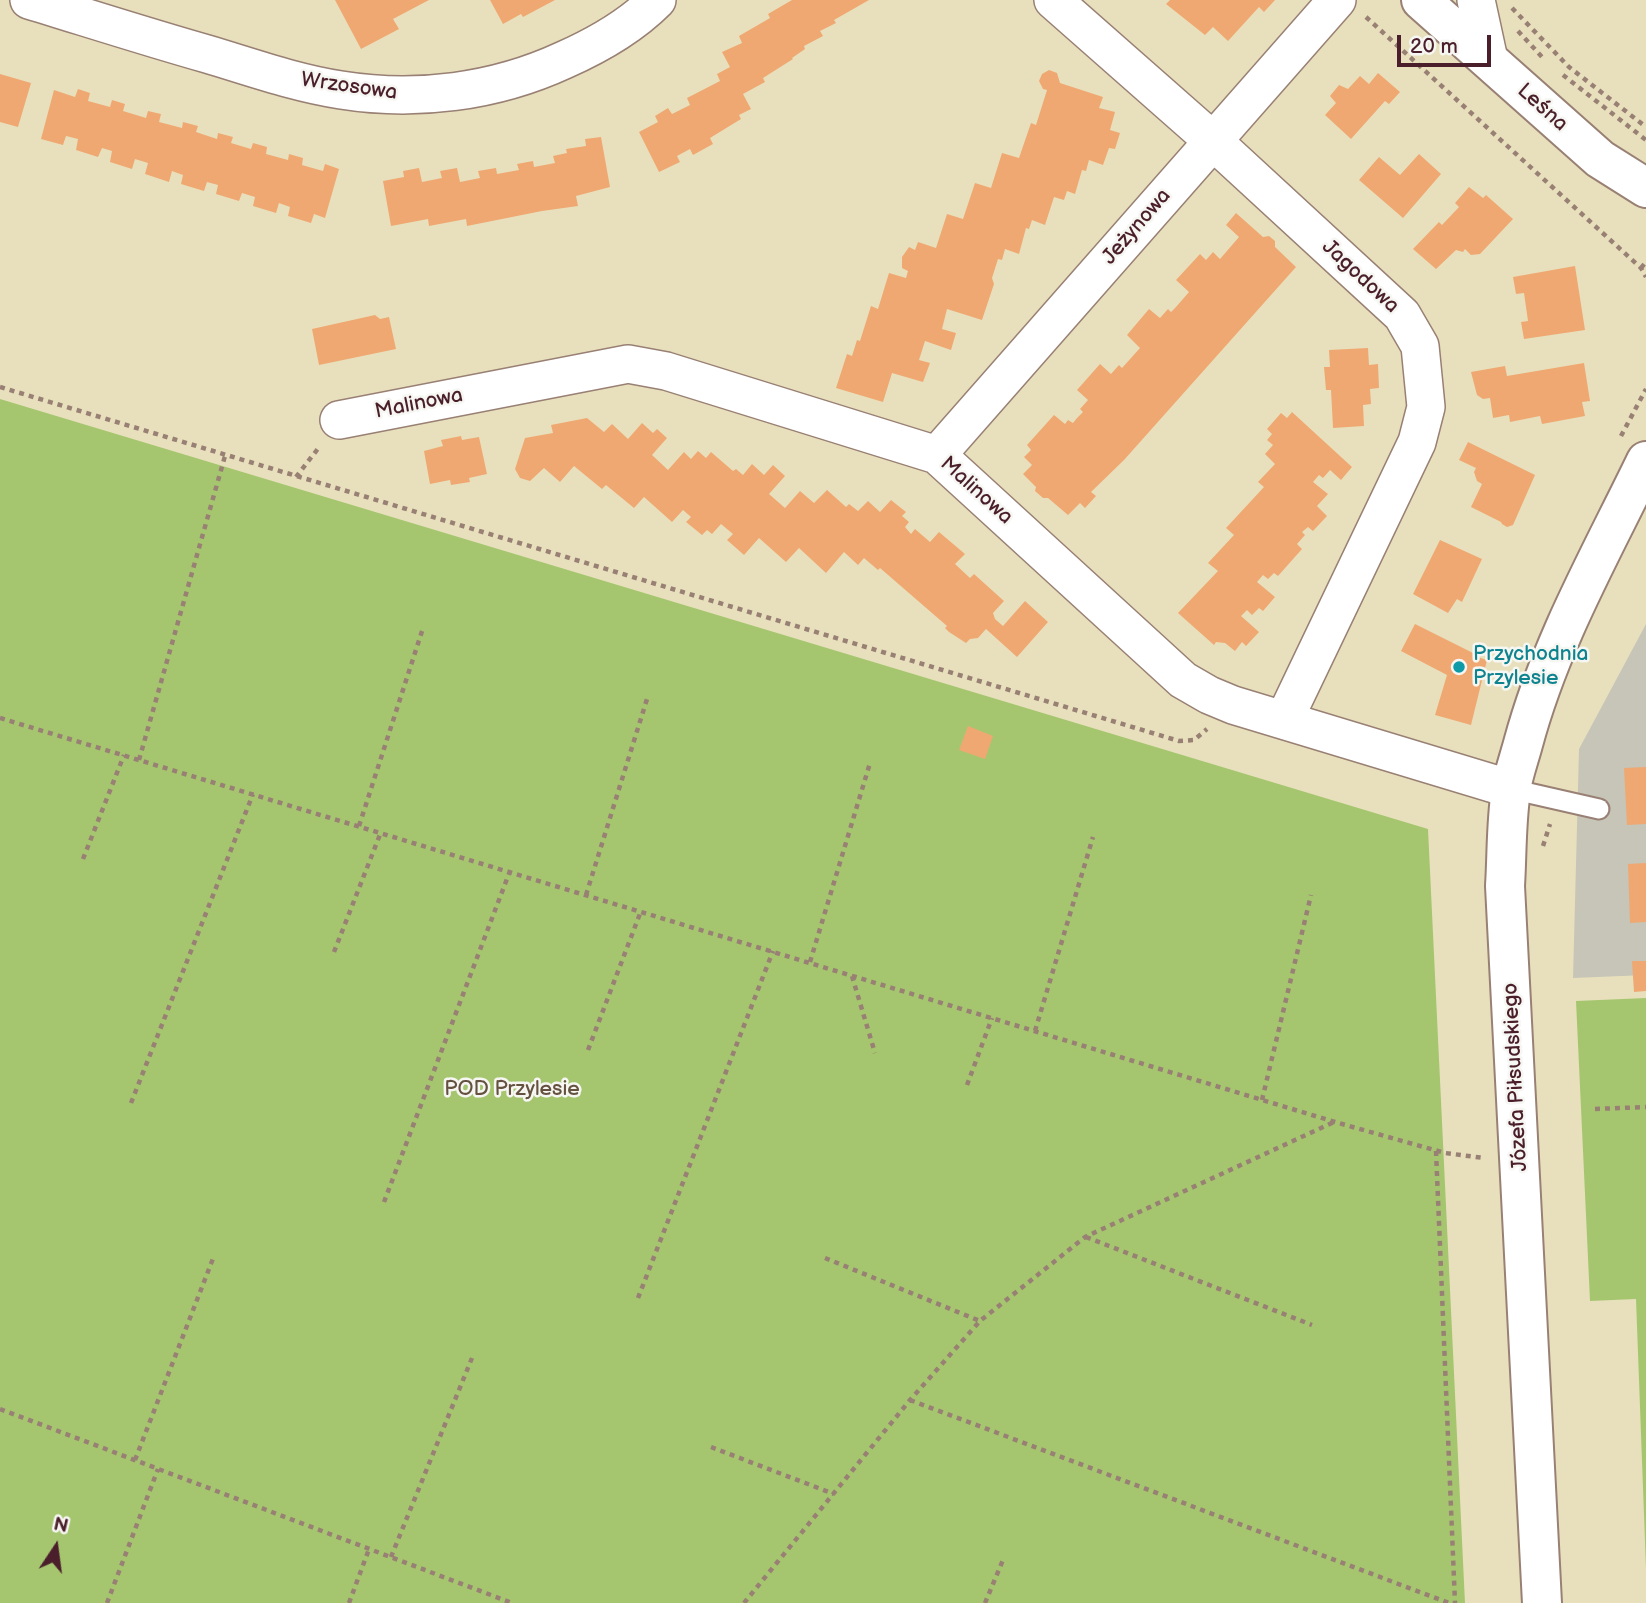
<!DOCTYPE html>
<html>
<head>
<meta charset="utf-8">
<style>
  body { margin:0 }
  #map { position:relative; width:1646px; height:1603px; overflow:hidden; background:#e8e0bc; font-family:"Balsamiq Sans",sans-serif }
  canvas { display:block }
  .north { position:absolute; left:21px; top:1512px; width:70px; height:70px; -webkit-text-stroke:5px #f6f6f2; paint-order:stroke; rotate:13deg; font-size:19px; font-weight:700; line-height:28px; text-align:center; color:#4a1f2b }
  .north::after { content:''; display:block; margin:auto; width:24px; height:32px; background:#4a1f2b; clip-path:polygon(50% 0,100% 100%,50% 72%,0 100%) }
  .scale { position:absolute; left:1397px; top:35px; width:94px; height:32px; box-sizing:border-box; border:4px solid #4a1f2b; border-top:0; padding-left:9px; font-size:21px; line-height:24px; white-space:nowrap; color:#4a1f2b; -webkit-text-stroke:5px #f6f6f2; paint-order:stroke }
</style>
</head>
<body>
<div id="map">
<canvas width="1646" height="1603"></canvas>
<div class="north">N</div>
<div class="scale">20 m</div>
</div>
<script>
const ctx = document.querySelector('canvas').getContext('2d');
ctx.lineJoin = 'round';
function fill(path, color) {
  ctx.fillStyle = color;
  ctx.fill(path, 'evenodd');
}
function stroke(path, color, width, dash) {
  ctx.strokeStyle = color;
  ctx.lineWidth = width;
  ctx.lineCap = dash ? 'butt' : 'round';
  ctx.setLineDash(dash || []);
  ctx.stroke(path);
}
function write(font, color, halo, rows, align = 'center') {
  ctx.font = font + ' "Balsamiq Sans",sans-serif';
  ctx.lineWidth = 5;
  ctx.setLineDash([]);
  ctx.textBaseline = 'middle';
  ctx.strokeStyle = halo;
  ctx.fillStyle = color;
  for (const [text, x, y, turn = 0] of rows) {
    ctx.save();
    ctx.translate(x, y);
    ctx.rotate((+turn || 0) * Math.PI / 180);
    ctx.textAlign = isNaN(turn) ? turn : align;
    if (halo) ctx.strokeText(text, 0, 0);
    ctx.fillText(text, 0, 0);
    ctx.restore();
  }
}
fill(new Path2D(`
  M1646,624v351l-73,3 6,-229z`), '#c6c5b8');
fill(new Path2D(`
  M0,399l1428,430 37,774h-1465z
  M1646,998v571l-10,-270 -46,2 -14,-300z`), '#a5c66f');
fill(new Path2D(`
  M335,0h94l-36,19 6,10 -38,20z
  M490,0h65l-32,17 -2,-3 -18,10z
  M792,0h77l-35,20 2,3 -16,8 3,5 -19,10 1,3 -13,9 1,1 -30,19 2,4 -22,12 8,15 -12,6 2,4 -31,19 3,6 -20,11 -3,-6 -13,7 3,6 -21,10 -20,-40 19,-10 -3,-6 13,-8 4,6 18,-9 -3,-7 33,-17 -3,-7 13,-7 -8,-15 20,-9 -3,-7 31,-18 -2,-4z
  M1170,0h105l-11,12 -5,-5 -31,34 -15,-14 -8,8 -39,-31z
  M1049,70l8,3 3,10 43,14 -4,11 16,4 -5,18 10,3 -5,16 -6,-1 -6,17 -14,-5 -3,11 -4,-1 -7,24 -8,-3 -3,9 -10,-3 -9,28 -13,-5 -3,9 -3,-1 -7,26 -14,-5 -3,11 -4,-1 -6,19 2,6 -12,36 -35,-11 -5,20 14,4 -5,17 -26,-9 -6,19 11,3 -7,19 -31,-9 -9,29 -47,-14 11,-34 5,2 5,-16 3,1 11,-35 7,3 11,-36 17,5 2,-7 -6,-3v-11l7,-10 6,3 3,-8 18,6 11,-34 16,5 12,-36 16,5 11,-35 17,5 12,-35 5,2 11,-35 -4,-1 -4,-8 3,-7z
  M1378,73l22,19 -11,12 -4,-3 -34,38 -26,-24 11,-12 -6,-7 9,-11 9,4 12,-13 9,8z
  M0,74l31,9 -13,44 -18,-5z
  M78,89l12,4 -2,8 22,6 2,-7 13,4 -2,7 23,7 2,-7 13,3 -2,8 23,6 1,-6 15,4 -2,6 21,7 1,-6 15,4 -2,6 20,6 2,-6 14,4 -1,7 22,6 1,-6 14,4 -1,7 21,6 2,-7 14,5 -14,49 -11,-4 -3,9 -23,-7 2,-9 -11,-4 -3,10 -23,-7 2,-9 -13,-4 -3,8 -23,-7 2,-9 -11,-3 -3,9 -23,-7 2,-9 -11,-4 -3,11 -24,-8 3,-11 -13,-4 -3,10 -22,-7 2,-11 -10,-3 -4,9 -22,-7 2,-11 -12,-3 -3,9 -22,-6 13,-49 21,7z
  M601,137l9,50 -34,9 2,10 -36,5 -75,15 -1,-7 -37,7 -1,-7 -37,7 -8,-45 21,-4 -1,-6 16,-3 3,14 20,-4 -2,-7 17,-3 3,14 20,-4 -2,-7 18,-3 1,6 22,-4 -2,-6 16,-3 1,6 21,-4 -2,-7 14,-3 -1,-4 20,-3 -1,-7z
  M1419,154l22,20 -38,44 -44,-38 20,-23 21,18z
  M1469,187l14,11 3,-3 27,24 -33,35 -9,1 -6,-6 -2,3 -7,-2 -20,19 -23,-20 26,-27 3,3 17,-18 -4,-4z
  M1236,213l27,24 6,-1 6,5v6l21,20 -172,193 -33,32 5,4 -11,12 -5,-5 -12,12 -20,-17h-5l-8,-7 1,-4 -13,-13 9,-9 -8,-8 7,-7 -4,-5 27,-30 11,9 3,-4 5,3 4,-5 6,-6 -3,-3 8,-9 -11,-10 23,-26 11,10 8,-9 3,3 18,-20 -13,-13 22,-26 11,9 8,-9 3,3 5,-5 13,-15 -13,-12 24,-26 6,6 7,-8 7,7 19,-22 -13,-12z
  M1575,266l10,64 -61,9 -3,-17 7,-1 -4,-28 -8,1 -3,-17z
  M375,315l5,4 9,-2 7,32 -77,16 -7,-36z
  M1368,348l1,17 9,-1 1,24 -9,1 1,15 -8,1 1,21 -31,2 -2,-38h-5l-2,-23h6l-1,-17z
  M1584,363l6,38 -8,1 3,14 -43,8 -2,-8 -30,6 -1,-7 -16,3 -3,-20 -7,1 -6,-4 -6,-23 34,-6 2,10z
  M1292,412l60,55 -11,13 -11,-10 -7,8 -4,-3 -6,7 15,12 -11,12 10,10 -14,15 -5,-4 -6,5 3,3 -8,9 5,5 -24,27 -4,-3 -6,6 -5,-4 -6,7 18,15 -12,14 -4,-3 -7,7 -5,-5 -6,6 18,16 -13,14 -4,-4 -7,9 -10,-8 -9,-1 -2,3 -36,-32 40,-42 -10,-8 26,-28 -8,-7 38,-41 -6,-5 17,-18 -10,-10 8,-9 -6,-5 5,-6 -5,-5 14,-16 6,5z
  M587,418l17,14 8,-8 16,15 14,-16 11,10 4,-4 10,9 -15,17 16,15 16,-18 7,7 7,-8 8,7 5,-6 22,19 3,-2 7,6 9,-11 12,11 9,-10 12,11 -16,18 16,14 15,-17 14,12 13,-13 19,17 3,-3 9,7 10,-10 12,11 11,-12 15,12 -4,4 7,6 -4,5 6,7 4,-5 15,13 9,-10 26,22 -10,10 15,14 4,-4 30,27 -11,12 2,6 8,7 22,-25 23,21 -31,35 -31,-28 -8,9 -8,1 -4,4 -17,-11 -4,-4 2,-2 -67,-58 -2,2 -14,-12 -6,7 -14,-13 -18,21 -27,-25 -13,14 -27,-24 -15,17 -17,-15 6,-6 -12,-10 -9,10 -5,-4 -5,5 -16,-13 5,-5 -8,-7 -11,12 -28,-25 -10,11 -28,-23 -4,4 -28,-23 -14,16 -16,-14 -14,13 -10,-3 -5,-9 10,-31 28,-5 -2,-8z
  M461,436l1,4 17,-3 8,37 -18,4 1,4 -19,3 -1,-5 -20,4 -6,-33 19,-5 -2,-6z
  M1468,442l67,33 -22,50 -6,2 -5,-3 -1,-2 -30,-15 11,-23 -5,-3 -3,-9 2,-4 -17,-8z
  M1440,540l42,19 -20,43 -5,-3 -9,14 -35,-19z
  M1415,624l60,30 -1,2 13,4 -16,65 -36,-10 12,-40 -46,-24z
  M968,726l25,10 -8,23 -26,-9z
  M1646,767v57l-19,1 -3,-57z
  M1646,863v59l-16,1 -2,-59z
  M1632,961h14v30l-12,1z`), '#efa872');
const lane = new Path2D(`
  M1511,789l88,20`);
const street = new Path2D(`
  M29,0c59,18 118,37 178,54 44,13 88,29 134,36 75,12 154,2 223,-30 34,-15 67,-34 93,-60
  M1053,0l160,141 189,174 18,31 6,61 -9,35 -133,278
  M1476,0l13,60
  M339,420l289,-56 38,7 271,84 246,225 26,15 24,10 278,84
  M937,455l400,-455`);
const secondary = new Path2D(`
  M1421,0l179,159 46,29
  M1542,1603l-37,-717c2,-32 1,-64 6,-96 2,-15 8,-31 12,-46 27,-101 78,-190 123,-283`);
stroke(lane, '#998074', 23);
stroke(street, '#998074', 40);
stroke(secondary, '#998074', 42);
stroke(new Path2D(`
  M1512,8l57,59 77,60
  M1366,17l275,251 5,9
  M1518,31l25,27
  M1563,75l83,65
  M1641,268l5,-6
  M0,387l1179,354 15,-1 13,-11
  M1621,436l25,-47
  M296,477l24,-31
  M0,718l1335,404 110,31 39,5
  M139,760l86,-304
  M359,826l64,-198
  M1543,846l7,-22
  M83,859l41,-104
  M586,895l61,-196
  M334,952l47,-120
  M810,962l60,-199
  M852,976l23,77
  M1035,1031l58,-194
  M588,1050l53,-139
  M967,1085l25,-67
  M1262,1100l49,-205
  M131,1103l122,-309
  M1595,1109l51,-2
  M1436,1151l19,452
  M384,1202l126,-331
  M1086,1237l226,88
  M825,1258l155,63
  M638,1298l135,-347
  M910,1400l539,203
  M0,1409l512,194
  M711,1447l123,47
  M135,1460l79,-204
  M391,1557l81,-199
  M107,1603l51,-134
  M349,1603l20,-54
  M744,1603l166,-203 70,-79 105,-84 249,-115
  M985,1603l18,-43`), '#998074', 4.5, [5, 5]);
stroke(lane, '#fff', 19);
stroke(street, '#fff', 37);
stroke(secondary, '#fff', 38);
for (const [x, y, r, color] of [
  [1459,667,7,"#0f9aa8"]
]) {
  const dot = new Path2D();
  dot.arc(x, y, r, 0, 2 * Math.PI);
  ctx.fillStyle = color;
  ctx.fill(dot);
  stroke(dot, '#f6f6f2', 2.5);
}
write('21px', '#4a1f2b', '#f6f6f2', [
  ["Wrzosowa",349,87,8],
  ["Leśna",1542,108,42],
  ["Jeżynowa",1137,227,-49],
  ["Jagodowa",1360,277,43],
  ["Malinowa",419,404,-11],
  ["Malinowa",976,491,42],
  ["Józefa Piłsudskiego",1516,1077,-93]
]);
write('21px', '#0d838f', '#f6f6f2', [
  ["Przychodnia",1473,655],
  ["Przylesie",1473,679]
], 'left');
write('21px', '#65513f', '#f6f6f2', [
  ["POD Przylesie",512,1090]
]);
</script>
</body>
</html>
